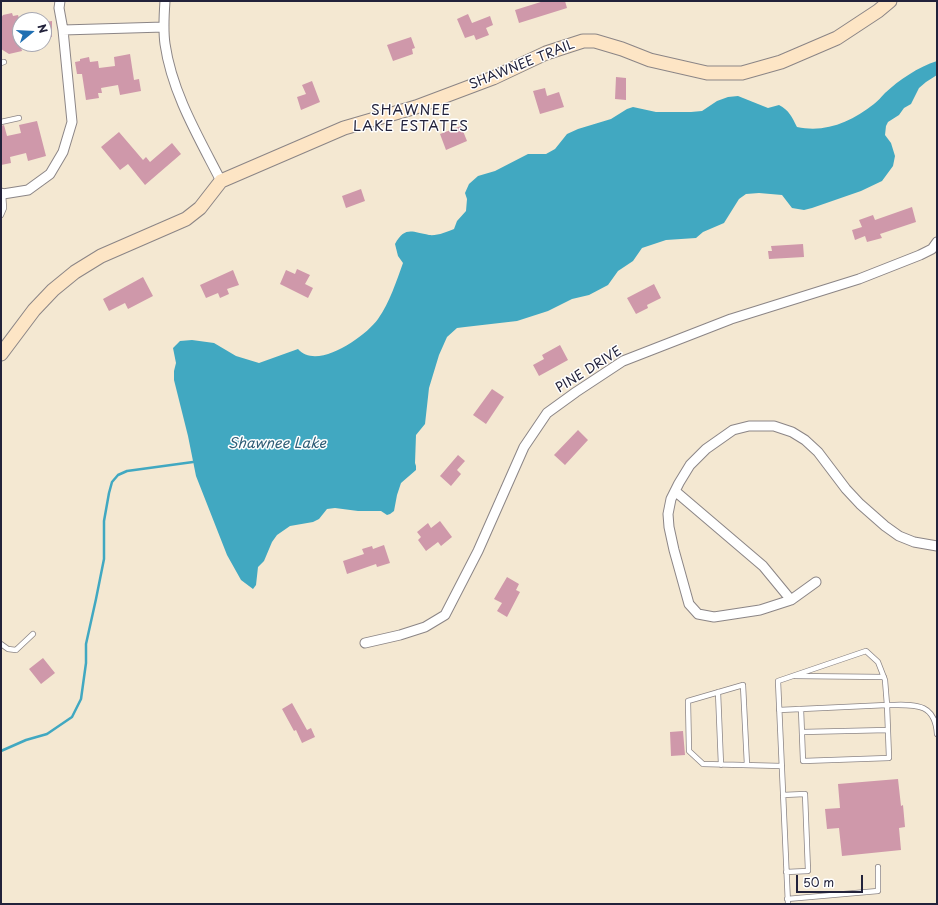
<!DOCTYPE html>
<html>
<head>
<meta charset="utf-8">
<style>
  body { margin:0 }
  #map { position:relative; width:938px; height:905px; overflow:hidden; background:#f4e8d2; font-family:"Playpen Sans",sans-serif }
  canvas { display:block }
  .frame { position:absolute; inset:0; border:2px solid #22223b; pointer-events:none }
  .north { position:absolute; left:12px; top:12px; width:40px; height:40px; box-sizing:border-box; background:#fff; border:1px solid #a7a7b1; border-radius:50%; rotate:72deg; font-size:11px; font-weight:700; line-height:16px; text-align:center; color:#22223b }
  .north::after { content:''; display:block; margin:auto; width:14px; height:18px; background:#1f6fb2; clip-path:polygon(50% 0,100% 100%,50% 72%,0 100%) }
  .scale { position:absolute; left:796px; top:875px; width:67px; height:18px; box-sizing:border-box; border:2px solid #22223b; border-top:0; padding-left:5px; font-size:12px; line-height:14px; white-space:nowrap; color:#22223b; -webkit-text-stroke:3px #fff; paint-order:stroke }
</style>
</head>
<body>
<div id="map">
<canvas width="938" height="905"></canvas>
<div class="frame"></div>
<div class="north">N</div>
<div class="scale">50 m</div>
</div>
<script>
const ctx = document.querySelector('canvas').getContext('2d');
ctx.lineJoin = 'round';
function fill(path, color) {
  ctx.fillStyle = color;
  ctx.fill(path, 'evenodd');
}
function stroke(path, color, width, dash) {
  ctx.strokeStyle = color;
  ctx.lineWidth = width;
  ctx.lineCap = dash ? 'butt' : 'round';
  ctx.setLineDash(dash || []);
  ctx.stroke(path);
}
function write(font, color, halo, rows, align = 'center') {
  ctx.font = font + ' "Playpen Sans",sans-serif';
  ctx.lineWidth = 3;
  ctx.setLineDash([]);
  ctx.textBaseline = 'middle';
  ctx.strokeStyle = halo;
  ctx.fillStyle = color;
  for (const [text, x, y, turn = 0] of rows) {
    ctx.save();
    ctx.translate(x, y);
    ctx.rotate((+turn || 0) * Math.PI / 180);
    ctx.textAlign = isNaN(turn) ? turn : align;
    if (halo) ctx.strokeText(text, 0, 0);
    ctx.fillText(text, 0, 0);
    ctx.restore();
  }
}
fill(new Path2D(`
  M937,61v14l-11,7 -7,6 -8,16 -7,4 -5,7 -11,7 -2,4 -1,9 6,8 4,13 -2,10 -11,15 -21,10 -49,17 -8,2 -12,-2 -10,-13 -23,-2 -13,1 -7,5 -15,24 -21,9 -7,6 -30,2 -24,8 -9,13 -15,10 -10,14 -19,10 -17,4 -24,12 -31,10 -52,6 -8,1 -10,9 -8,18 -10,33 -4,36 -9,11 -1,28 1,3v4l-15,13 -4,12 -3,16 -4,3 -3,1 -6,-4h-23l-23,-3 -8,1 -8,10 -6,3 -23,4 -13,9 -5,7 -8,19 -6,6 -2,18 -3,4 -12,-9 -14,-25 -31,-79 -8,-40 -14,-56v-9l2,-8 -3,-15 7,-7 12,-1 22,3 22,13 23,7 39,-14c19,22 67,-12 80,-30 12,-17 18,-37 25,-56l-5,-7 -3,-12c10,-18 17,-12 34,-9 8,1 18,-3 25,-6l3,-8 9,-10 1,-12 -2,-6 4,-9 9,-8 17,-5 33,-17h18l9,-5 12,-15 11,-5 33,-10 16,-10 6,-2 23,5h35l11,-1 15,-10 11,-4 10,-1 30,12 11,-3c10,5 13,12 18,22 29,6 54,-5 77,-23 4,-3 7,-7 11,-11 14,-13 33,-26 52,-32z`), '#41a8c1');
stroke(new Path2D(`
  M1,751l25,-11 21,-6 25,-17 9,-18 5,-36v-19l10,-45 8,-40v-38l5,-28 3,-11 6,-7 9,-4 66,-9`), '#41a8c1', 2.5);
fill(new Path2D(`
  M544,1h21l2,7 -48,15 -4,-13z
  M12,13l1,3 5,-1 2,7v5l-4,2 6,22 -13,3 -8,-5v-31l2,-3z
  M468,14l4,9 18,-7 3,9 -7,3 3,7 -13,5 -2,-5 -9,3 -8,-19z
  M52,21v16h-8v-15z
  M411,37l4,11 -3,1 1,5 -20,7 -6,-16z
  M130,54l4,26 5,-1 2,12 -21,4 -2,-10 -17,3 1,5h-4l1,5 -13,2 -4,-26h-5l-2,-12 5,-1v-2l9,-2 1,5 8,-1 1,7 16,-2 -1,-9z
  M616,77l10,1v22l-11,-1z
  M312,81l8,21 -19,8 -4,-13 9,-3 -4,-9z
  M545,88l2,8 12,-4 5,15 -24,7 -7,-23z
  M37,121l9,35 -18,5 -2,-8 -16,4 1,6 -10,2v-39l3,-1 3,11 14,-3 -2,-8z
  M461,126l6,15 -21,9 -6,-16z
  M119,132l24,28 3,-3 4,5 22,-19 9,11 -36,31 -17,-21 -8,6 -19,-23z
  M361,189l4,12 -19,7 -4,-12z
  M912,207l4,15 -36,12 2,4 -15,4 -2,-6 -10,4 -3,-10 10,-3 -3,-7 14,-5 2,5z
  M803,244l1,13 -35,2 -1,-8h4l-1,-5z
  M297,269l13,6 -5,9 8,4 -5,10 -28,-14 6,-14 9,4z
  M233,270l6,15 -12,4 2,5 -9,4 -2,-5 -12,5 -6,-13z
  M143,277l10,19 -25,13 -3,-6 -16,8 -6,-12z
  M654,284l7,14 -14,7 1,3 -12,6 -9,-16z
  M560,345l8,15 -29,16 -6,-11 11,-6 -2,-4z
  M492,389l12,8 -18,27 -13,-9z
  M578,430l10,10 -23,25 -11,-10z
  M458,455l7,6 -8,9 4,4 -10,12 -11,-10z
  M440,521l12,16 -11,9 -3,-4 -12,9 -8,-11 3,-3 -4,-5 11,-9 3,5z
  M384,545l6,18 -13,4 -1,-3 -29,10 -4,-13 21,-7 -2,-5 10,-3 1,3z
  M507,577l12,7 -3,6 4,2 -13,25 -10,-6 5,-8 -8,-4z
  M43,658l12,15 -14,11 -12,-15z
  M292,703l15,27 4,-2 4,9 -13,6 -6,-13 -2,1 -12,-22z
  M683,731l2,24 -14,1 -1,-24z
  M898,779l3,27 2,-1 2,22 -6,1 2,22 -59,6 -3,-28 -12,1 -2,-20 15,-1 -2,-24z`), '#cf98aa');
const lane = new Path2D(`
  M1,63l3,-1
  M1,122l18,-4
  M1,215l3,-7 -1,-14
  M1,644l7,5 8,1 17,-16
  M795,676l89,1
  M718,692l3,73
  M887,705l2,53 -86,3 -2,-52z
  M779,710l22,-1
  M802,732l86,-2
  M747,765l-4,-80 -55,16 1,50 14,13 79,2
  M783,795l22,-1 3,77 -22,1
  M787,899l91,-8v-24
  M788,904l-10,-223 88,-30 12,11 7,18 2,25c26,0 48,-4 50,29`);
const street = new Path2D(`
  M165,1c-1,14 -2,29 0,43 7,49 34,94 56,137
  M63,30l101,-3
  M1,193l2,1 25,-4 22,-16 13,-22 9,-30 -9,-92 -4,-22 1,-7
  M675,491l88,75 28,34
  M816,582l-25,18 -31,10 -46,7 -16,-3 -9,-10 -15,-54 -5,-23 -1,-13 3,-15 8,-16 11,-18 16,-16 27,-19 16,-4h25l18,6 13,8 13,12 28,37 14,15 25,22 14,10 15,6 23,4
  M365,643l35,-8 25,-8 20,-12 33,-64 46,-104 23,-34 29,-21 47,-31 108,-42 128,-40 61,-24 12,-6 5,-7`);
const secondary = new Path2D(`
  M1,354l33,-44 19,-20 22,-18 26,-16 85,-37 14,-11 21,-27 123,-53 72,-21 77,-29 53,-25 37,-12h12l27,8 28,11 57,13h35l39,-11 56,-24 41,-27 12,-10`);
stroke(lane, '#8b8586', 6);
stroke(street, '#8b8586', 11);
stroke(secondary, '#8b8586', 15);
stroke(lane, '#fff', 4.5);
stroke(street, '#fff', 9);
stroke(secondary, '#fde5c5', 13);
write('13px', '#22223b', '#fff', [
  ["SHAWNEE TRAIL",522,65,-22],
  ["PINE DRIVE",589,370,-32]
]);
ctx.letterSpacing = '1px';
write('14px', '#22223b', '#fff', [
  ["SHAWNEE",411,111],
  ["LAKE ESTATES",411,127]
]);
ctx.letterSpacing = '0px';
write('italic 14px', '#305e77', '#fff', [
  ["Shawnee Lake",277,444]
]);
</script>
</body>
</html>
